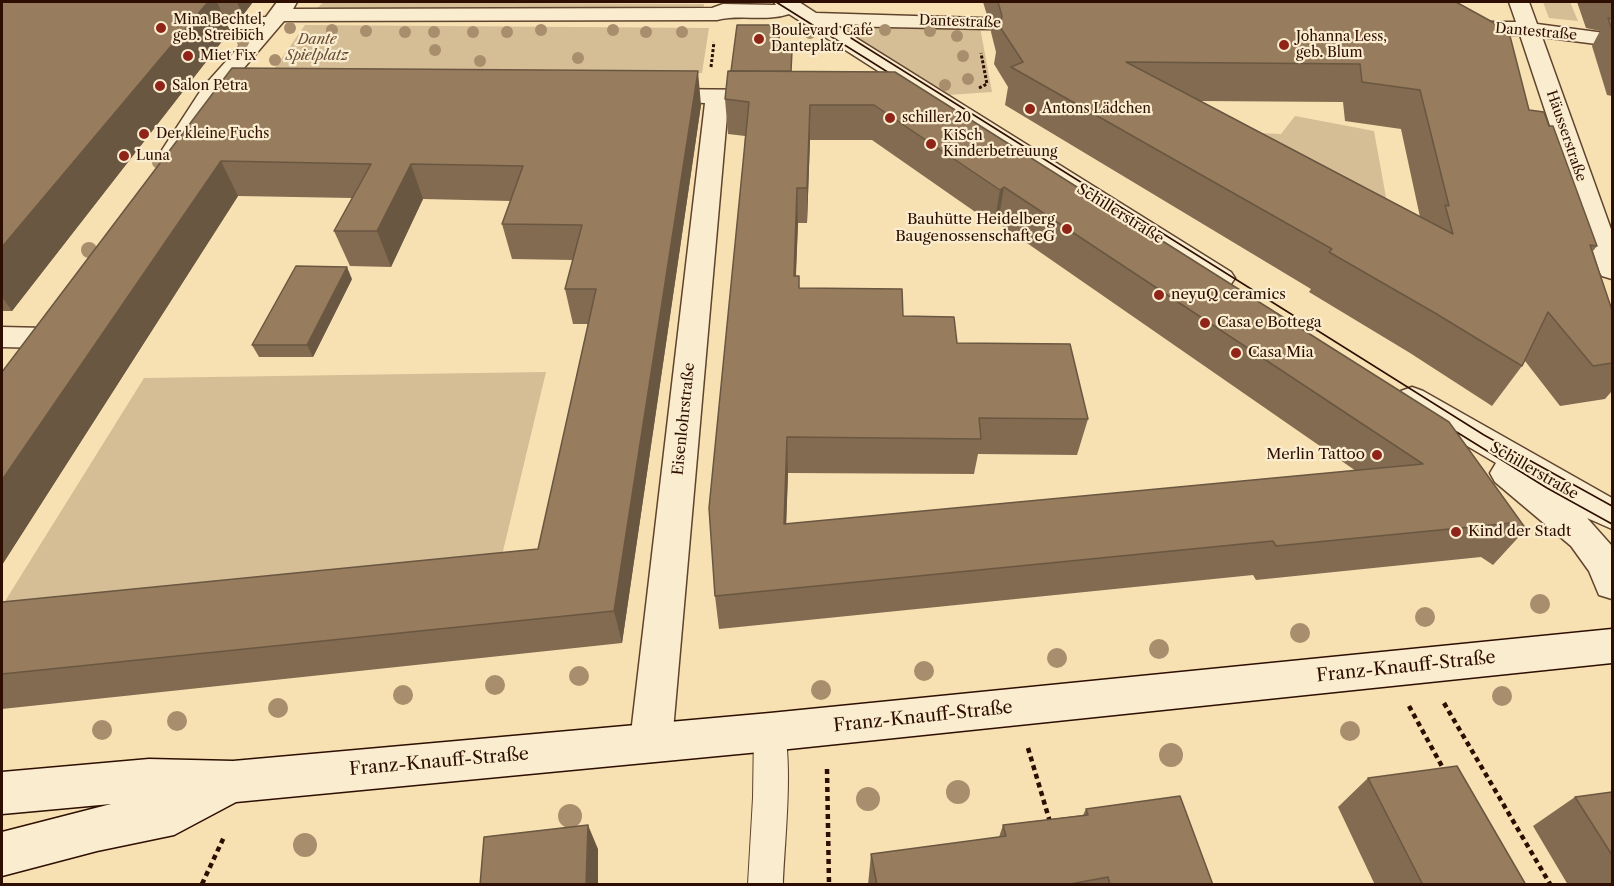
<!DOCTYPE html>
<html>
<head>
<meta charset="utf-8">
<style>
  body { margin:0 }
  #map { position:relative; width:1614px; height:886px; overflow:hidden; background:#f7e1b3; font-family:"Libre Caslon Text",serif }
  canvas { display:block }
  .frame { position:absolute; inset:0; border:3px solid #2e0e00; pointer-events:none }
</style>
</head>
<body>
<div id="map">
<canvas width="1614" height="886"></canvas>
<div class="frame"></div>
</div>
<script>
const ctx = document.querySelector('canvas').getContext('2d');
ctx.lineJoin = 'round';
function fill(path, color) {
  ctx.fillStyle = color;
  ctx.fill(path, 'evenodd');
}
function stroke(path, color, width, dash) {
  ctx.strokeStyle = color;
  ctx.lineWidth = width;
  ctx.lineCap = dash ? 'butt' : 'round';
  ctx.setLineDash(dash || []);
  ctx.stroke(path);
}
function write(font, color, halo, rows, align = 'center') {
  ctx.font = font + ' "Libre Caslon Text",serif';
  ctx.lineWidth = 4.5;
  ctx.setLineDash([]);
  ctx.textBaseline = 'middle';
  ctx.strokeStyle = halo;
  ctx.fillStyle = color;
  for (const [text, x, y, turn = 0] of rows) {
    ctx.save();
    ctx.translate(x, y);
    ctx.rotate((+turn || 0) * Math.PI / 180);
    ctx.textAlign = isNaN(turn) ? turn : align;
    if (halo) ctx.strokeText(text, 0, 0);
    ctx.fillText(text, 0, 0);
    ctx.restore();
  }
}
fill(new Path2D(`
  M323,2l381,2 -1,7 -387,-1z
  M1543,2h27l8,19 -29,-3z
  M830,21l150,6 12,65 -44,3z
  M305,25l404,3 -7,45 -430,-1z
  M1295,116l79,15 19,105 -160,-104 48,2z
  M546,372l-49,204 -495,30 142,-228z`), '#d5bd95');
const lane = new Path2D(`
  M770,717l11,4c14,31 3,126 2,163h-35l5,-86 1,-66 5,-11z`);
const street = new Path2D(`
  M277,2h20l-4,7 419,-1 11,-4 53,1 -2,-3h25l17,11 229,7 4,4 -4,4 -7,2 -201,-4 394,246 4,6 -4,6 -10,3 -10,-3 -422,-270c-23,8 -48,0 -72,6l-433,1 -64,75 -37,59 -9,2 -9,-2 -3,-5 41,-63 52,-58h-75l-7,-2 -4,-4 4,-4 93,-2z
  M1509,2h20l8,22 75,10v12l-70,-9 70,195v47l-10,-3 -4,-6 -78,-235 -68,-1 -8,-1 -3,-5 3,-5 8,-1h64z
  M654,89l116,1 8,2 4,5 -4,5 -50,2 -56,638 -6,14 -15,6 -15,-6 -6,-14 75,-639 -59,-2 -4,-5 4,-5z
  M2,327l43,1 11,3 4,7 -4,7 -11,3 -43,-1z
  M1412,387l11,4 189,107v31l-25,-11 25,28v53l-13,-4 -10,-24 -18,-25 -76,-64 -5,-9 6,-10 -95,-56 -5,-8 5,-8z`);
const secondary = new Path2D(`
  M1612,629v34l-842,88 -534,51 -62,33 -77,16 -95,25v-44l109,-28 -109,10v-42l147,-13 84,2 537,-48z`);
stroke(lane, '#60432d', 2);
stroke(street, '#60432d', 3);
stroke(secondary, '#2e0e00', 3);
stroke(new Path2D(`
  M711,67l3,-25
  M979,88l8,-4 -6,-31`), '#2e0e00', 3, [3, 2]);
stroke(new Path2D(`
  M1444,703l106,181
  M1409,706l35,64
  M1028,748l22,74
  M827,769l2,115
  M202,884l22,-47`), '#2e0e00', 4.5, [5, 4]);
fill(lane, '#faecce');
fill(street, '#faecce');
fill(secondary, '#faecce');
stroke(new Path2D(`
  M776,2l126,79
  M851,38l633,397 128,71
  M1442,423l105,65 65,36`), '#2e0e00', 1.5);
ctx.fillStyle = '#a88e6d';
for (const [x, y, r] of [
  [226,16,6],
  [290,28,6],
  [332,30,6],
  [541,30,6],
  [613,30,6],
  [856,30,6],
  [885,30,6],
  [366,31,6],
  [930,31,6],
  [405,32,6],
  [434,32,6],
  [473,32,6],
  [507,32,6],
  [646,32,6],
  [682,32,6],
  [810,33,6],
  [957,36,6],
  [243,42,6],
  [435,50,6],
  [963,56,6],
  [578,58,6],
  [275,60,6],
  [480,61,6],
  [968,79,6],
  [945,85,6],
  [159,162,7],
  [89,250,8],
  [1540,604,10],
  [1425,617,10],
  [1300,633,10],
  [1159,649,10],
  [1057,658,10],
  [924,671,10],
  [579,676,10],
  [495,685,10],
  [821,690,10],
  [403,695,10],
  [1502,696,10],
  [278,708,10],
  [177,721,10],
  [102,730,10],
  [1350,731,10],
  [1171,755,12],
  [958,792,12],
  [868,799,12],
  [570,816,12],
  [305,845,12]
]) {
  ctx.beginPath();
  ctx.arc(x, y, r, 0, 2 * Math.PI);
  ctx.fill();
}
fill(new Path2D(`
  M2,2h251l-10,13h-20l7,16 -218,280h-10z
  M983,2h473l73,108 68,136 -4,5 19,59v81l-7,8 -45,7 -35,-45 -3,5 -30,40 -82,-53 -101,-61 2,-3 -306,-184 3,-18 -14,-23 2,-12 -5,-20 2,-17h-6zM1201,101l142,1 2,19 56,8 19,88z
  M1577,2h35v94l-5,-1 -15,-49 8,-15 -14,-3z
  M780,25l-1,26 13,20 103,1 631,457 -33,36 -12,-8 -225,23 -3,-5 -534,54 -4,-33 30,-460 -17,-2 -3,-35 6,-28zM810,140h62l122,85 4,-2 358,248 -570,53 2,-51 186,1 4,-20 99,1 11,-36 -131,-76 -54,-27 -104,-28v-12h-3l2,-53h9z
  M232,68l469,37 -79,538 -620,66v-107l536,-53 50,-225h-15l-8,-35 8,-29 -61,-1 -10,-35 9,-23 -88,-2 -32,68 -41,-1 -16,-35 18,-33 -114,-2 -236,369v-193z
  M352,279l-39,78h-54l-7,-12z
  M1368,778l158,107h-151l-37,-78z
  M1612,792v93h-44l-35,-59 42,-29z
  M1086,809l127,76h-345l3,-31 128,-17 4,-12 80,-10z`), '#826b50');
fill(new Path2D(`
  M208,2h9l13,29 -218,280 -10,-14v-50z
  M237,2h16l-10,13z
  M698,71l3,34 -79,538 -8,-32z
  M810,105v35l-3,83v-35z
  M221,161l17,35 -236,369v-85z
  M411,164l12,35 -32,68 -14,-36z
  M1004,187l-6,36 -4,2 6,-35z
  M797,188l1,35 -4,89v-36z
  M347,267l5,12 -39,78 -6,-12z
  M787,437l1,36 -3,85 -1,-34z
  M588,825l10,24v36h-12z`), '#6a5741');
const building = new Path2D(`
  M2,2h206l-206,245z
  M998,2h458l40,22 4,7 9,1 20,78 15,2 5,14h4l44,120 -7,-1 22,65v53l-19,3 -45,-54 -26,54 -87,-53 -106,-61 3,-3 -321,-182 12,-5 -23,-35 2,-11zM1126,62l234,2 2,18 58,8 29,116 -4,-1 8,29z
  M1608,18l4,1v11z
  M737,25h43l-2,26h14l-1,20h-60z
  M232,68l466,3 -84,540 -612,63v-72l536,-53 58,-260h-31l17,-64 -80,-1 21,-58 -112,-2 -34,67h-43l37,-67 -150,-3 -219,319v-108z
  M728,71l167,1 554,350 77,107 -2,2 -13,-8 -235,23 -3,-5 -558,55 -6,-88 40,-406 -24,-3zM810,105h64l126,85 4,-3 419,277 -639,60 3,-87 194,2 -2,-21 109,1 -18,-75 -113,-1 -3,-26 -51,-1 -1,-27 -103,-1v-12h-5l3,-88h10z
  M296,266l51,1 -40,78h-55z
  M1457,766l69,119h-103l-55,-107z
  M1612,792v63l-37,-58z
  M1180,796l33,89h-103l-2,-8 -43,8h-188l-6,-31 135,-18 -3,-11 85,-10 -2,-6z
  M588,825l-2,60h-106l4,-48z`);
fill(building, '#977c5d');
stroke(building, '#6a5741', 1.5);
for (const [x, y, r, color] of [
  [161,28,6,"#8f2418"],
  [759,39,6,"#8f2418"],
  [1284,45,6,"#8f2418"],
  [188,56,6,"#8f2418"],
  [160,86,6,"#8f2418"],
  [1030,109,6,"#8f2418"],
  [890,118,6,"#8f2418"],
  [144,134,6,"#8f2418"],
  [931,144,6,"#8f2418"],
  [124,156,6,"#8f2418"],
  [1067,229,6,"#8f2418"],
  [1159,295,6,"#8f2418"],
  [1205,323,6,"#8f2418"],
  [1236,353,6,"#8f2418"],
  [1377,455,6,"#8f2418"],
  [1456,532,6,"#8f2418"]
]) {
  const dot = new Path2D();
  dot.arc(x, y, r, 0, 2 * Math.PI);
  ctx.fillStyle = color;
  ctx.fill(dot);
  stroke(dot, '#faecce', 2);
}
write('14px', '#2e0e00', '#faecce', [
  ["Mina Bechtel,",173,20],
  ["geb. Streibich",173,36],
  ["Boulevard Café",771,31],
  ["Danteplatz",771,47],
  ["Johanna Less,",1296,37],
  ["geb. Blum",1296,53],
  ["Miet Fix",200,56],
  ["Salon Petra",172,86],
  ["Antons Lädchen",1042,109],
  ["schiller 20",902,118],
  ["Der kleine Fuchs",156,134],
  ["KiSch",943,136],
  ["Kinderbetreuung",943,152],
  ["Luna",136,156]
], 'left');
write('14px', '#2e0e00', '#faecce', [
  ["Dantestraße",960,22,2],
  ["Dantestraße",1536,32,5],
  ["Häusserstraße",1566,136,71]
]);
write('italic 14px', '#684b34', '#faecce', [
  ["Dante",317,40],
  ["Spielplatz",317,56]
]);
write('15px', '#2e0e00', '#faecce', [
  ["Schillerstraße",1120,214,32],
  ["Eisenlohrstraße",684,419,-84],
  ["Schillerstraße",1534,471,30]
]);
write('15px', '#2e0e00', '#faecce', [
  ["Bauhütte Heidelberg",1055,220,"right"],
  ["Baugenossenschaft eG",1055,237,"right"],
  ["neyuQ ceramics",1171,295],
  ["Casa e Bottega",1217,323],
  ["Casa Mia",1248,353],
  ["Merlin Tattoo",1365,455,"right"],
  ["Kind der Stadt",1468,532]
], 'left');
write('18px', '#2e0e00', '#faecce', [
  ["Franz-Knauff-Straße",1406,667,-6],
  ["Franz-Knauff-Straße",923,717,-6],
  ["Franz-Knauff-Straße",439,762,-5]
]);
</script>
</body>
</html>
